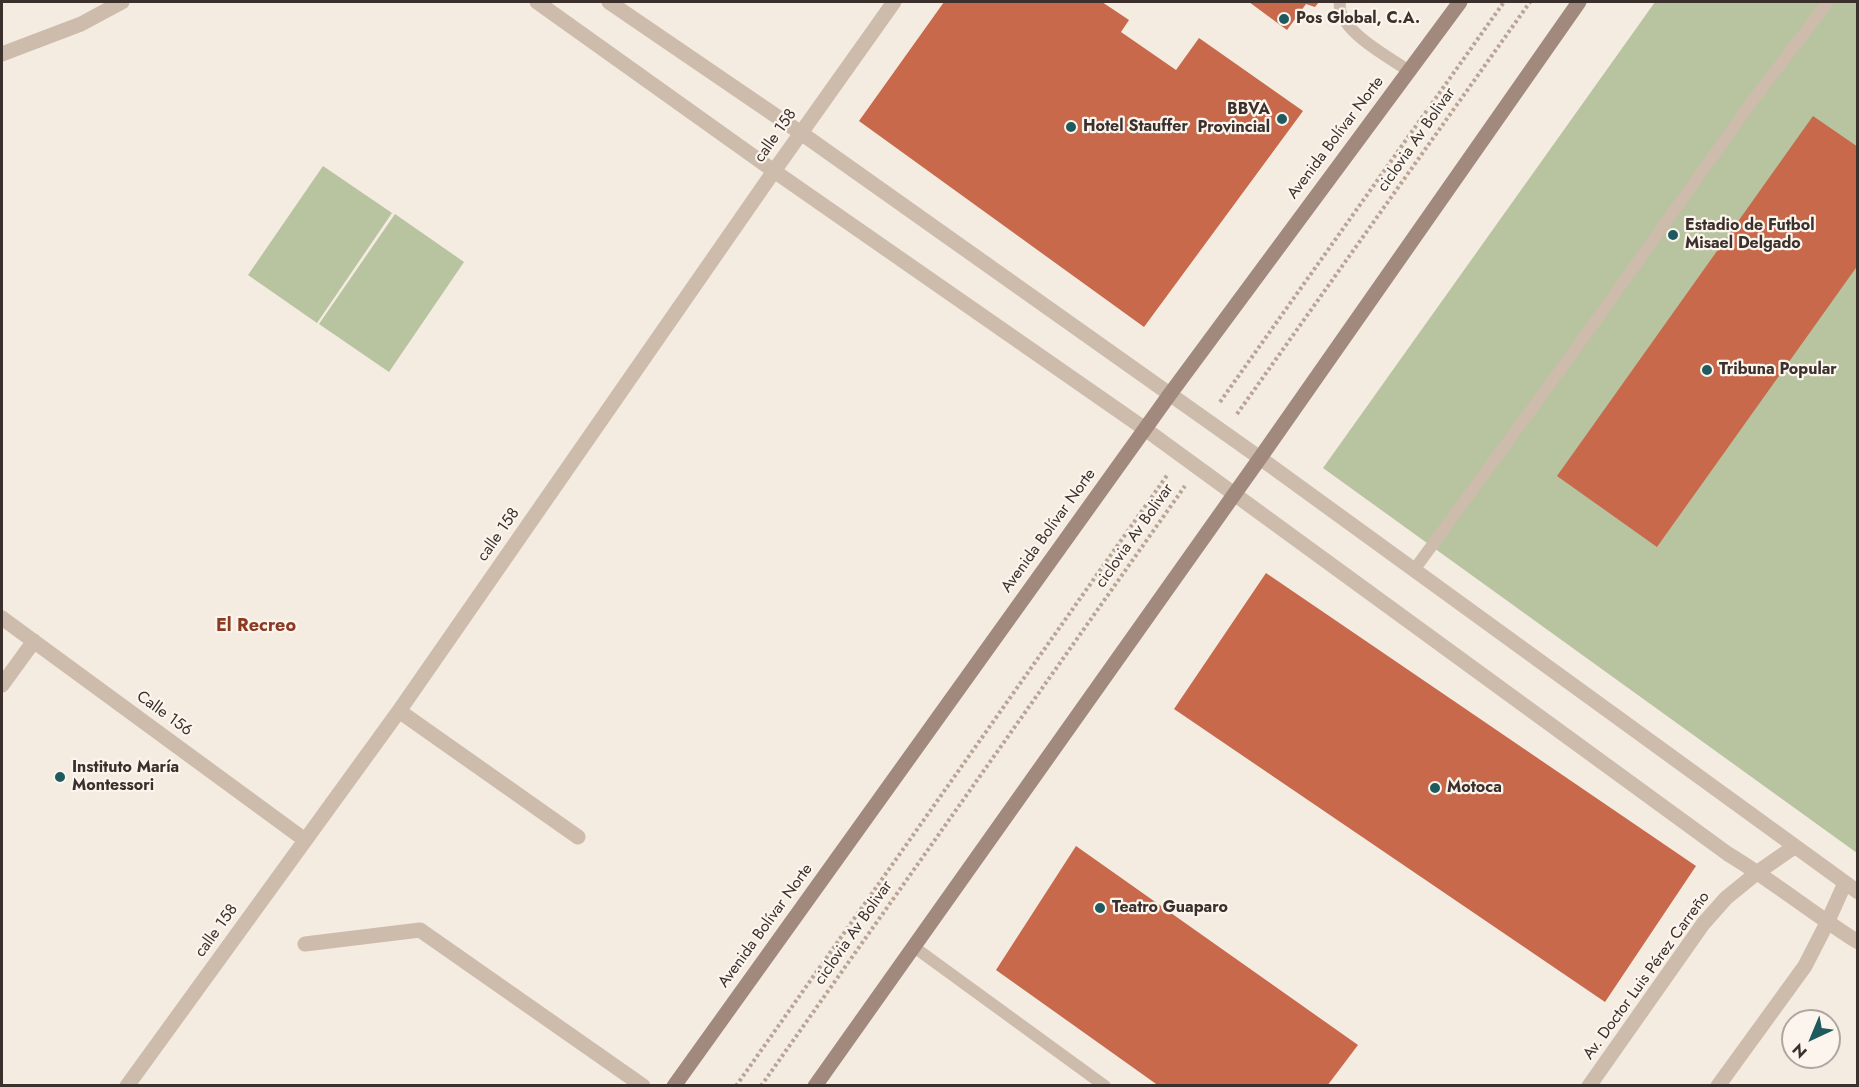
<!DOCTYPE html>
<html>
<head>
<meta charset="utf-8">
<style>
  body { margin:0 }
  #map { position:relative; width:1859px; height:1087px; overflow:hidden; background:#f4ebe1; font-family:Jost,sans-serif }
  canvas { display:block }
  .frame { position:absolute; inset:0; border:3px solid #3b302b; pointer-events:none }
  .north { position:absolute; left:1781px; top:1009px; width:60px; height:60px; box-sizing:border-box; background:#fbf5ee; border:2px solid #aea6a0; border-radius:50%; rotate:224deg; font-size:16px; font-weight:700; line-height:24px; text-align:center; color:#3b302b }
  .north::after { content:''; display:block; margin:auto; width:21px; height:27px; background:#1f5a5e; clip-path:polygon(50% 0,100% 100%,50% 72%,0 100%) }
</style>
</head>
<body>
<div id="map">
<canvas width="1859" height="1087"></canvas>
<div class="frame"></div>
<div class="north">N</div>
</div>
<script>
const ctx = document.querySelector('canvas').getContext('2d');
ctx.lineJoin = 'round';
function fill(path, color) {
  ctx.fillStyle = color;
  ctx.fill(path, 'evenodd');
}
function stroke(path, color, width, dash) {
  ctx.strokeStyle = color;
  ctx.lineWidth = width;
  ctx.lineCap = dash ? 'butt' : 'round';
  ctx.setLineDash(dash || []);
  ctx.stroke(path);
}
function write(font, color, halo, rows, align = 'center') {
  ctx.font = font + ' Jost,sans-serif';
  ctx.lineWidth = 4.5;
  ctx.setLineDash([]);
  ctx.textBaseline = 'middle';
  ctx.strokeStyle = halo;
  ctx.fillStyle = color;
  for (const [text, x, y, turn = 0] of rows) {
    ctx.save();
    ctx.translate(x, y);
    ctx.rotate((+turn || 0) * Math.PI / 180);
    ctx.textAlign = isNaN(turn) ? turn : align;
    if (halo) ctx.strokeText(text, 0, 0);
    ctx.fillText(text, 0, 0);
    ctx.restore();
  }
}
fill(new Path2D(`
  M1655,2h202v851l-534,-385z
  M323,166l69,47 -75,110 -69,-48z
  M395,214l69,48 -75,110 -70,-48z`), '#b8c4a0');
fill(new Path2D(`
  M944,2h158l27,18 -8,12 55,38 23,-32 104,73 -159,216 -285,-206z
  M1249,2h70l-4,5 -9,-3 -19,26z
  M1813,116l45,31v118l-201,282 -100,-71z
  M1266,573l430,293 -91,136 -431,-293z
  M1076,846l282,199 -31,41h-168l-163,-116z`), '#c8694b');
stroke(new Path2D(`
  M1220,402l284,-400
  M1237,414l293,-412
  M736,1086l432,-612
  M761,1086l424,-600`), '#b9a596', 4, [3, 3]);
stroke(new Path2D(`
  M1340,2c-5,27 49,55 69,69
  M1414,570l163,-223 176,-247 75,-98
  M914,947l191,139`), '#cdbbac', 12);
stroke(new Path2D(`
  M537,2l237,169 371,258 583,425c45,27 85,60 130,88
  M609,2l192,131 459,325 598,434
  M2,54l79,-30 41,-22
  M2,618l303,222
  M2,685l32,-44
  M399,711l179,126
  M305,944l115,-14 223,156
  M127,1086l272,-375 375,-540 120,-169
  M1589,1086l114,-162 23,-26 32,-26 36,-25
  M1718,1086l87,-120 22,-43 18,-40`), '#cdbbac', 15);
stroke(new Path2D(`
  M674,1086l496,-692 290,-392
  M815,1086l445,-628 319,-456`), '#a18a7d', 15);
for (const [x, y, r, color] of [
  [1284,19,6,"#1f5a5e"],
  [1282,119,6,"#1f5a5e"],
  [1071,127,6,"#1f5a5e"],
  [1673,235,6,"#1f5a5e"],
  [1707,370,6,"#1f5a5e"],
  [60,777,6,"#1f5a5e"],
  [1435,788,6,"#1f5a5e"],
  [1100,908,6,"#1f5a5e"]
]) {
  const dot = new Path2D();
  dot.arc(x, y, r, 0, 2 * Math.PI);
  ctx.fillStyle = color;
  ctx.fill(dot);
  stroke(dot, '#fbf5ee', 2);
}
write('bold 16px', '#3b302b', '#fbf5ee', [
  ["Pos Global, C.A.",1296,19],
  ["BBVA",1270,110,"right"],
  ["Provincial",1270,128,"right"],
  ["Hotel Stauffer",1083,127],
  ["Estadio de Futbol",1685,226],
  ["Misael Delgado",1685,244],
  ["Tribuna Popular",1719,370],
  ["Instituto María",72,768],
  ["Montessori",72,786],
  ["Motoca",1447,788],
  ["Teatro Guaparo",1112,908]
], 'left');
write('16px', '#3b302b', '#fbf5ee', [
  ["calle 158",776,136,-55],
  ["Avenida Bolívar Norte",1336,138,-53],
  ["ciclovia Av Bolivar",1417,140,-55],
  ["Avenida Bolívar Norte",1049,531,-54],
  ["calle 158",499,535,-55],
  ["ciclovia Av Bolivar",1135,536,-55],
  ["Calle 156",164,714,36],
  ["Avenida Bolívar Norte",766,926,-54],
  ["calle 158",217,931,-54],
  ["ciclovia Av Bolivar",854,933,-55],
  ["Av. Doctor Luis Pérez Carreño",1647,976,-54]
]);
write('bold 18px', '#8c3b22', '#fbf5ee', [
  ["El Recreo",256,627]
]);
</script>
</body>
</html>
